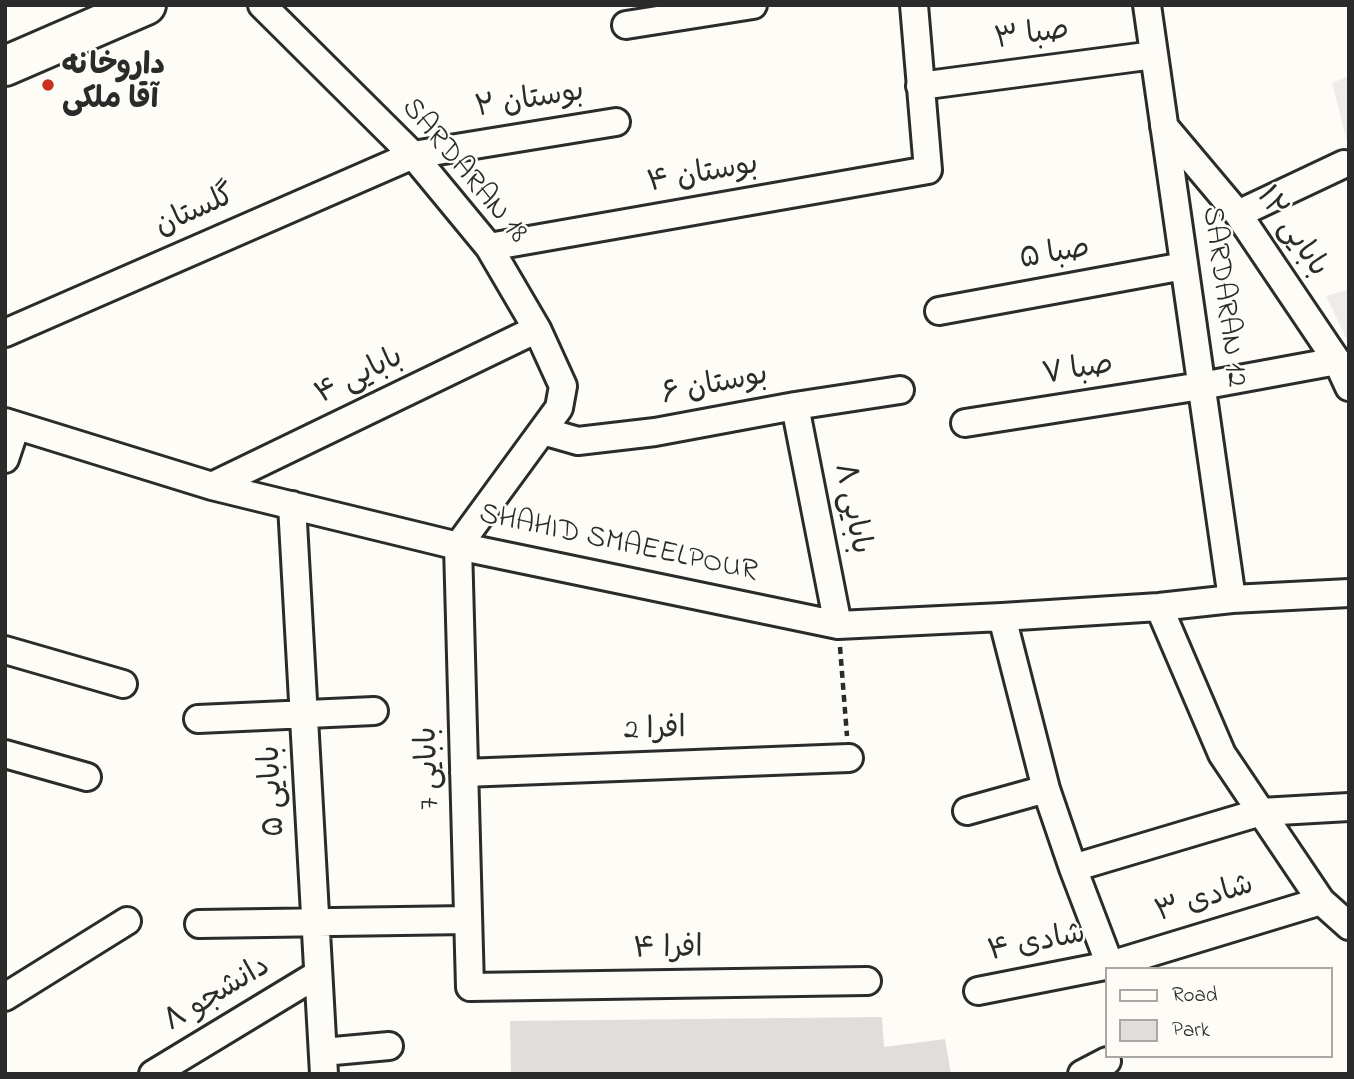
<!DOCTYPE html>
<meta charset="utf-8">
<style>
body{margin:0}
#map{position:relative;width:1354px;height:1079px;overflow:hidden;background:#fdfcf7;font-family:"Indie Flower",sans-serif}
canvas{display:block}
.frame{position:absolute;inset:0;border:7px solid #2b2b2b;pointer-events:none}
.legend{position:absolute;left:1105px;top:967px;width:228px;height:91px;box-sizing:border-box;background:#fdfcf7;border:2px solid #a9a8a5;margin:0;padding:9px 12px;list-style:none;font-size:21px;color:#2b2b2b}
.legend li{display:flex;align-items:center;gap:14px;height:35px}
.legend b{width:35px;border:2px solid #a9a8a5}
</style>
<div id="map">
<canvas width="1354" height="1079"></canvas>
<div class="frame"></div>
<ul class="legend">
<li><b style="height:9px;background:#fdfcf7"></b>Road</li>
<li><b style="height:19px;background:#dfdeda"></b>Park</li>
</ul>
</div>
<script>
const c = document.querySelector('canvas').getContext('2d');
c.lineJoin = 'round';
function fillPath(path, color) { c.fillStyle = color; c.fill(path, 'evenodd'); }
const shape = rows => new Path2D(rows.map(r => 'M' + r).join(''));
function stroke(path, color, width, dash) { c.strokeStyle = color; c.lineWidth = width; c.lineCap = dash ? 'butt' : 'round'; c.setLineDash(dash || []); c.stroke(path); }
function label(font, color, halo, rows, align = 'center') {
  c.font = font + ' "Indie Flower","Playpen Sans Arabic",sans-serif'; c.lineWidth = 5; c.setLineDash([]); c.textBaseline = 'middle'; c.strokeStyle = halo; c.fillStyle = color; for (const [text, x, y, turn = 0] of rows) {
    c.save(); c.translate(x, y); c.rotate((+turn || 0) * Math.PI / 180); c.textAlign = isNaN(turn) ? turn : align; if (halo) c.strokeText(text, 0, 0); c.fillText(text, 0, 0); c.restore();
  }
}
fillPath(shape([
 [1349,76,1349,149,1332,83],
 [1349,289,1349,344,1326,296]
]), '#edece8');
fillPath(shape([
 [882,1017,884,1047,945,1039,951,1074,511,1074,510,1021]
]), '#dfdeda');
const minor = shape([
 [262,5,413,155,489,247,537,329,563,386,559,408,458,546,470,987,867,981],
 [1147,5,1232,599],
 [626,25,753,5],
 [920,86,1154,55],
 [1164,126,1238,214,1337,361,1349,387],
 [1238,214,1344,164],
 [489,247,928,170,914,5],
 [939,311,1184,266],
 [5,333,413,155,616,122],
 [795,406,838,625],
 [5,422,212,486,458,546,838,625,1002,617,1159,607,1232,599,1349,593],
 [965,423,1201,386,1337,361],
 [543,431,578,441,655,432,795,406,900,390],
 [5,459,16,426],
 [212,486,537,329],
 [292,505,324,1074],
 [1159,607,1222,754,1321,901,1349,926],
 [1002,617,1046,789,1073,868,1110,965],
 [5,650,123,684],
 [198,719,374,711],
 [5,754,87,777],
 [464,773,849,758],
 [967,811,1046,789],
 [1073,868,1261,812,1349,807],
 [199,924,468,920],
 [978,991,1110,965,1321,901],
 [5,997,127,921],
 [323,1052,389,1046],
 [153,1074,318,974],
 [1082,1074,1107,1061]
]);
const highway = shape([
 [5,66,146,5]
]);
stroke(minor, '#2b2b2b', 32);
stroke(highway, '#2b2b2b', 44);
stroke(shape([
 [840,647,847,736]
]), '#2b2b2b', 4.5, [7, 5]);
stroke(minor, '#fdfcf7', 26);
stroke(highway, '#fdfcf7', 38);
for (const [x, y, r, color] of [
 [48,85,7,"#c8321e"]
]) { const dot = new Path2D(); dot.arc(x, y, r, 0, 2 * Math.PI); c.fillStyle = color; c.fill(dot); stroke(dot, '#fdfcf7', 2.5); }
label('30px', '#2b2b2b', '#fdfcf7', [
 ["صبا ۳",1032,37,-8],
 ["بوستان ۲",530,102,-9],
 ["SARDARAN 18",463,172,50],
 ["بوستان ۴",703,176,-10],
 ["گلستان",196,213,-24],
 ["بابایی ۱۲",1290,233,55],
 ["صبا ۵",1055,256,-10],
 ["SARDARAN 12",1222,297,82],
 ["صبا ۷",1078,372,-9],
 ["بابایی ۴",360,378,-26],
 ["بوستان ۶",715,387,-11],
 ["بابایی ۸",850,509,79],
 ["SHAHID SMAEELPOUR",618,545,12],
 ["افرا 2",655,732,-2],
 ["بابایی 7",431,768,-92],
 ["بابایی ۵",275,791,-93],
 ["شادی ۳",1205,901,-17],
 ["شادی ۴",1037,945,-11],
 ["افرا ۴",668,951,-1],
 ["دانشجو ۸",218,996,-31]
]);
label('bold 30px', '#2b2b2b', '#fdfcf7', [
 ["داروخانه",62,68],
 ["آقا ملکی",62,102]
], 'left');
</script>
